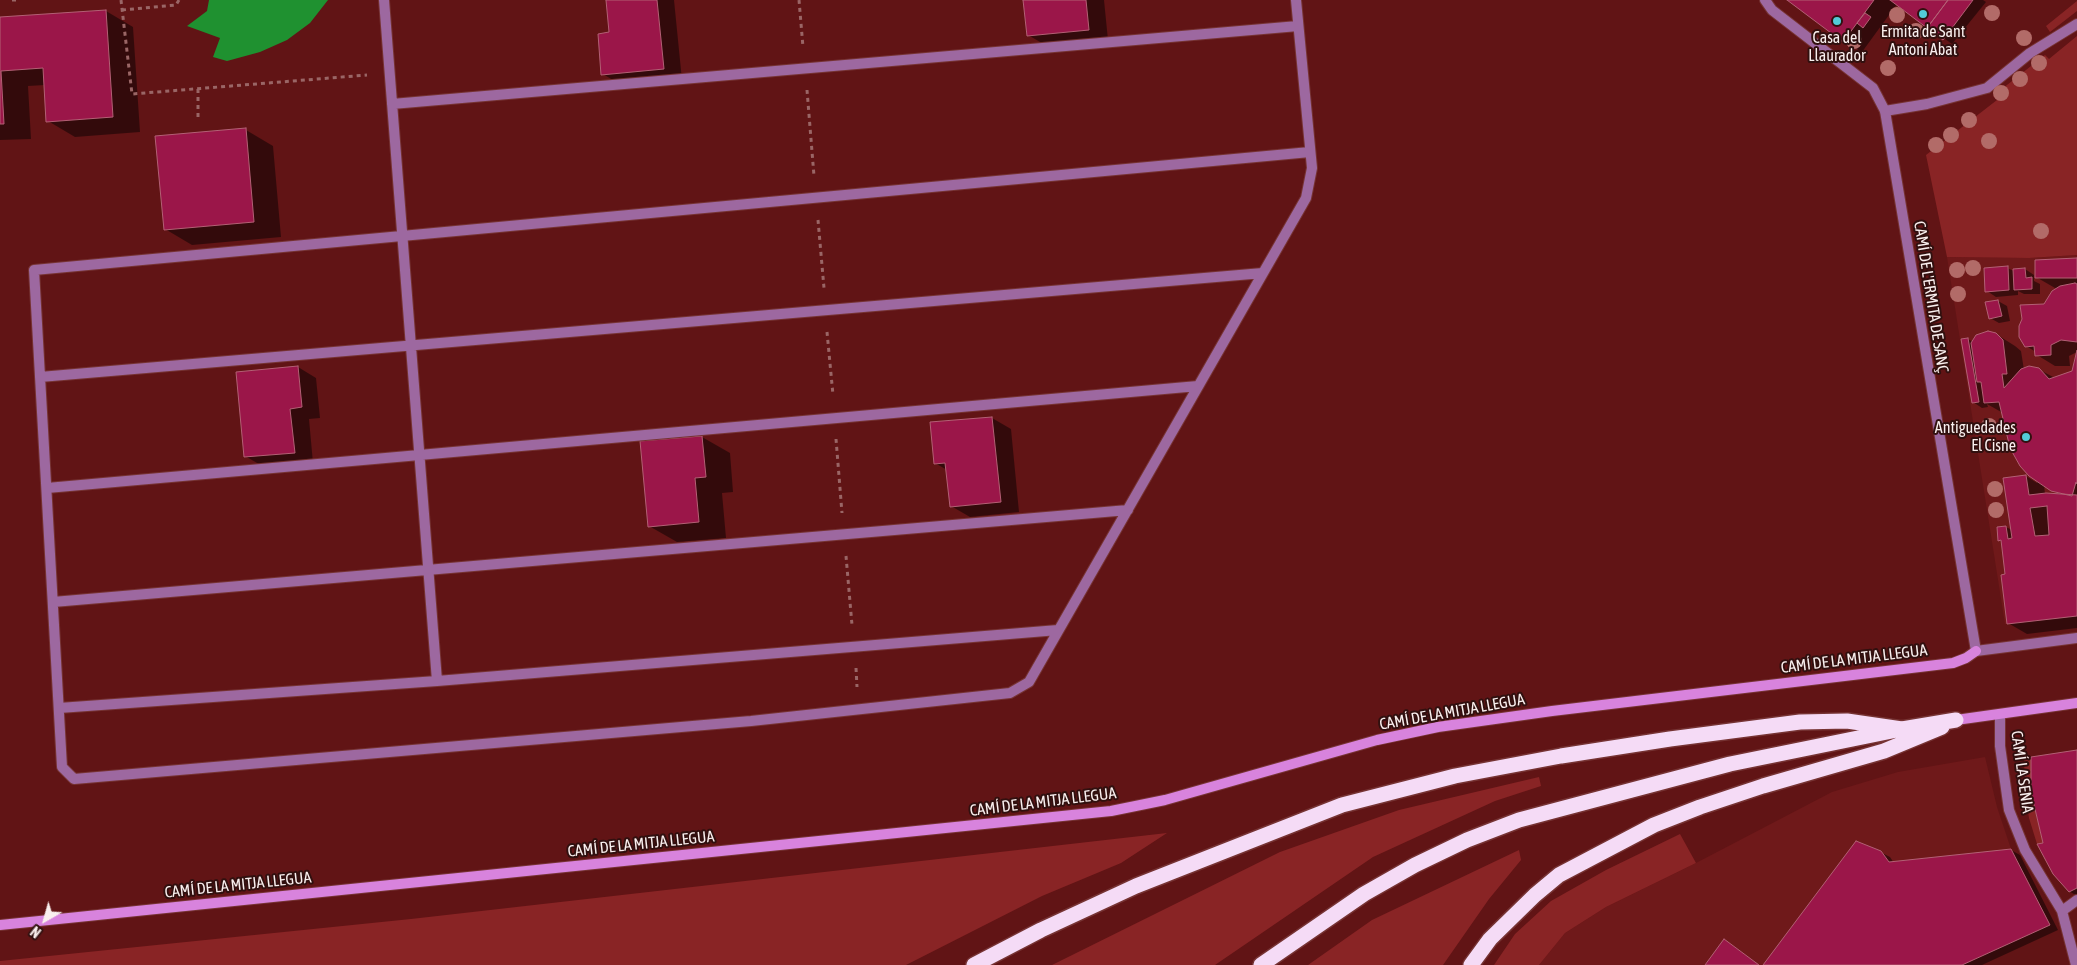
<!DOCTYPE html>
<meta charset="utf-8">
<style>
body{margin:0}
#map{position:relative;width:2077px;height:965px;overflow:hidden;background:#611415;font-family:"Asap Condensed",sans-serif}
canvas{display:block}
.north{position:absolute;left:20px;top:895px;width:50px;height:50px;-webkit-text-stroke:4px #31100f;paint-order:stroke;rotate:218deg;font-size:14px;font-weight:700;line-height:20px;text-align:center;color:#f9efee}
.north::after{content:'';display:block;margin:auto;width:18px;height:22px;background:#f9efee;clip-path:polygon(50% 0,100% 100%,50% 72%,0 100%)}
</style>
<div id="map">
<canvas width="2077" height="965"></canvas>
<div class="north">N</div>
</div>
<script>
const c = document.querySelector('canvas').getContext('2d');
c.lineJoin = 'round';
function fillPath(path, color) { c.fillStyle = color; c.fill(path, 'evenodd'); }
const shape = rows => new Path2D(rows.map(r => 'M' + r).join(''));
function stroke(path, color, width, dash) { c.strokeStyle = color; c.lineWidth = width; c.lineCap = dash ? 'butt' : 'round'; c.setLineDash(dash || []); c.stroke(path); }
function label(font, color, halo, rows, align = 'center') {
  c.font = font + ' "Asap Condensed",sans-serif'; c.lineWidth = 4; c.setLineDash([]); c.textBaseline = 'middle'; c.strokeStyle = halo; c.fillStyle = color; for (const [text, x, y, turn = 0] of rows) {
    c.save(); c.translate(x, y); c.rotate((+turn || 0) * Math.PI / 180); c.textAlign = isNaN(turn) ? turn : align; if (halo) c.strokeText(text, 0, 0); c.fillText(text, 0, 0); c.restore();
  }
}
fillPath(shape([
 [2077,255,2077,616,2005,624,1947,257,2029,258],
 [1985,757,1997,807,2011,849,2050,925,1962,965,1539,965,1565,933,1606,907,1696,863,1832,792,1898,772]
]), '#6f191a');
fillPath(shape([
 [2077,1,2077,11,2050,32,2046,26],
 [2077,36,2077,255,2029,258,1947,257,1926,155,1997,100,1993,96,2045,55,2049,59],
 [2024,757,2031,757,2031,792,2043,843,2037,844,2029,818,2025,792],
 [1539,777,1541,786,1495,801,1373,857,1215,965,1052,965,1280,852,1399,810],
 [1167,833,1121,863,1042,896,906,965,0,965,0,961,411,919],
 [1680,834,1696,863,1606,907,1565,933,1539,965,1494,965,1515,934,1551,901,1606,870],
 [1519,850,1521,860,1489,899,1443,965,1308,965,1372,920]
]), '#892425');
fillPath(shape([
 [209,0,328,0,310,23,287,40,260,52,227,61,213,57,220,38,187,26,207,11]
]), '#1f9130');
fillPath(shape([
 [607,0,674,0,682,80,621,85,603,74,610,33],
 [1025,0,1104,0,1108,40,1047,46,1028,35],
 [1789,0,1983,0,1986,2,1952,44,1897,4,1862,52,1843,41],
 [106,11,133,27,140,132,75,137,48,121,45,85,28,86,31,139,0,140,0,18],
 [246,130,273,146,281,237,192,245,165,229],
 [2077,259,2077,352,2069,356,2070,366,2055,366,2037,355,2036,352,2026,346,2045,305,2061,288,2055,288,2036,277],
 [2007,268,2014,271,2025,269,2034,275,2034,281,2040,284,2040,294,2024,294,2018,291,2018,295,1996,297,1987,291],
 [1998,301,2007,306,2010,321,1999,323,1990,318],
 [1996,334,2015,346,2021,351,2024,370,2038,369,2055,378,2073,372,2077,355,2077,628,2027,634,2008,623,2006,576,2002,541,1999,540,2006,527,2012,530,2026,476,2037,483,2038,481,2015,457,2008,440,2003,413,1987,404,1988,407,1982,408,1973,402,1968,339,1973,342],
 [2044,485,2061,495,2045,494],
 [298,367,316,378,320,418,309,419,313,463,264,467,245,456],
 [992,418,1011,429,1019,512,970,517,951,506,947,470,935,463],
 [702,437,730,453,733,492,722,493,726,538,677,542,649,526,641,442],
 [2077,751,2077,896,2069,891,2044,844],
 [2011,850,2020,855,2058,930,1982,965,1764,965,1880,852,1890,857,1894,863]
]), '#0007');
const building = shape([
 [606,0,657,0,664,69,601,75,598,34,609,32,606,0],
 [1023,0,1086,0,1089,30,1027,36,1023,0],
 [1787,0,1874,0,1843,42,1787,0],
 [1890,0,1948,0,1927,28,1890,0],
 [1948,0,1973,0,1943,40,1927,28,1948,0],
 [106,10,113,117,46,122,43,68,1,71,4,124,0,124,0,17,106,10],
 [1865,13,1871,17,1863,28,1857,23,1865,13],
 [246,128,254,222,164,230,155,136,246,128],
 [2077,258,2077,278,2035,278,2035,260,2077,258],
 [2008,266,2009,290,1985,292,1984,268,2008,266],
 [2025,268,2026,278,2032,277,2032,289,2014,290,2013,269,2025,268],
 [2075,283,2077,284,2077,342,2061,340,2051,345,2051,355,2035,356,2034,346,2025,347,2019,337,2019,326,2022,319,2020,305,2044,304,2052,291,2060,286,2075,283],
 [1998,300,2002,316,1989,319,1985,302,1998,300],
 [1988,331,1996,333,2003,340,2007,374,2002,374,2004,388,2021,369,2029,366,2039,368,2049,379,2072,371,2077,350,2077,484,2076,482,2072,496,2051,491,2029,476,2020,466,2010,448,1999,402,1984,403,1981,382,1977,382,1971,343,1976,335,1988,331],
 [1968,338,1979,402,1972,403,1961,339,1968,338],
 [298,366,302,407,290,409,295,453,244,457,236,372,298,366],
 [992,417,1001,502,950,507,945,463,934,464,930,422,992,417],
 [702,436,706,477,695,478,699,522,648,527,640,441,702,436],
 [2026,475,2029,495,2046,493,2077,495,2077,616,2007,624,2001,575,2005,574,2001,540,1998,541,1997,527,2006,526,2008,539,2012,538,2003,478,2026,475],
 [2047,506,2049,535,2035,536,2030,508,2047,506],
 [2077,750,2077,888,2069,892,2053,874,2037,844,2043,843,2031,792,2031,757,2077,750],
 [1856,841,1881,851,1889,862,2011,849,2050,925,1962,965,1763,965,1856,841],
 [1724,939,1759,965,1705,965,1724,939]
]);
fillPath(building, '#9b1649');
stroke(building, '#b36075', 1);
const lane = shape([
 [384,0,437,681],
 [1296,0,1312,168,1306,198,1029,682,1010,693,751,721,74,779,62,767,34,270,1310,152],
 [392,104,1298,26],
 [1885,111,1927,104,1987,88,2030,53,2077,24],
 [40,377,1263,273],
 [47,488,1198,386],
 [53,602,1128,510],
 [59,708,437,681,1058,630]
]);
const street = shape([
 [1765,0,1772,10,1873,88,1885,111,1976,651,2077,638],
 [2000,714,2000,746,2009,810,2025,850,2062,911,2076,965],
 [2062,911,2077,900]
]);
const secondary = shape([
 [1956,720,2077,703],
 [0,925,1111,811,1165,800,1377,740,1438,727,1552,711,1953,663,1966,658,1976,651]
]);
const highway = shape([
 [974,965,1041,930,1136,886,1342,805,1455,776,1561,756,1670,739,1800,722,1847,721,1902,729],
 [1261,965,1364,894,1415,865,1467,840,1519,820,1730,764,1902,729,1956,720],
 [1471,965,1490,939,1535,895,1559,875,1654,825,1700,807,1763,786,1884,751,1942,727]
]);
stroke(lane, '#763333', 12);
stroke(street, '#763333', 12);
stroke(secondary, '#763333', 12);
stroke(highway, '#763333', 18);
stroke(shape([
 [12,0,19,0],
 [121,0,132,94,367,75],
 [799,0,803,47],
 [122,10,176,5,179,0],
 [198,89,198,119],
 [807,90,814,176],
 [818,220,824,288],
 [827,332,833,395],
 [836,439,842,513],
 [846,556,852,625],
 [856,668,857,687]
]), '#9a6666', 3, [4, 4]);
stroke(lane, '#9d68a0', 10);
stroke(street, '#9d68a0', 10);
stroke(secondary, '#d883dd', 10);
stroke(highway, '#f5dbf6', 15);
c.fillStyle = '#b26b68';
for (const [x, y] of [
 [1992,13],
 [1897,15],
 [1916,31],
 [2024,38],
 [1854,41],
 [2039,63],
 [1888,68],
 [2020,79],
 [2001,93],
 [1969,120],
 [1951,135],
 [1989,141],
 [1936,145],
 [2041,231],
 [1973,268],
 [1957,270],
 [1958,294],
 [1989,426],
 [1995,489],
 [1996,510]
]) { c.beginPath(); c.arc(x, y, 8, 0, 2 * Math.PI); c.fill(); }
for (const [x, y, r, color] of [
 [1923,14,5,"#52cbd8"],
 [1837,21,5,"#52cbd8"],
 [2026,437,5,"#52cbd8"]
]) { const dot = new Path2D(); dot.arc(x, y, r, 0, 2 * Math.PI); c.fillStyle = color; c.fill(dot); stroke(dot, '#31100f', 2); }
label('16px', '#f9efee', '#31100f', [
 ["Ermita de Sant",1923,32],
 ["Antoni Abat",1923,50],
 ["Casa del",1837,38],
 ["Llaurador",1837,56],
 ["Antiguedades",2016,428,"right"],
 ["El Cisne",2016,446,"right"]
]);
label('16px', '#f9efee', '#31100f', [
 ["CAMÍ DE L'ERMITA DE SANÇ",1931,297,81],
 ["CAMÍ DE LA MITJA LLEGUA",1854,659,-7],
 ["CAMÍ DE LA MITJA LLEGUA",1452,712,-10],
 ["CAMÍ LA SENIA",2022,772,82],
 ["CAMÍ DE LA MITJA LLEGUA",1043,802,-7],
 ["CAMÍ DE LA MITJA LLEGUA",641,844,-6],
 ["CAMÍ DE LA MITJA LLEGUA",238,885,-6]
]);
</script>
